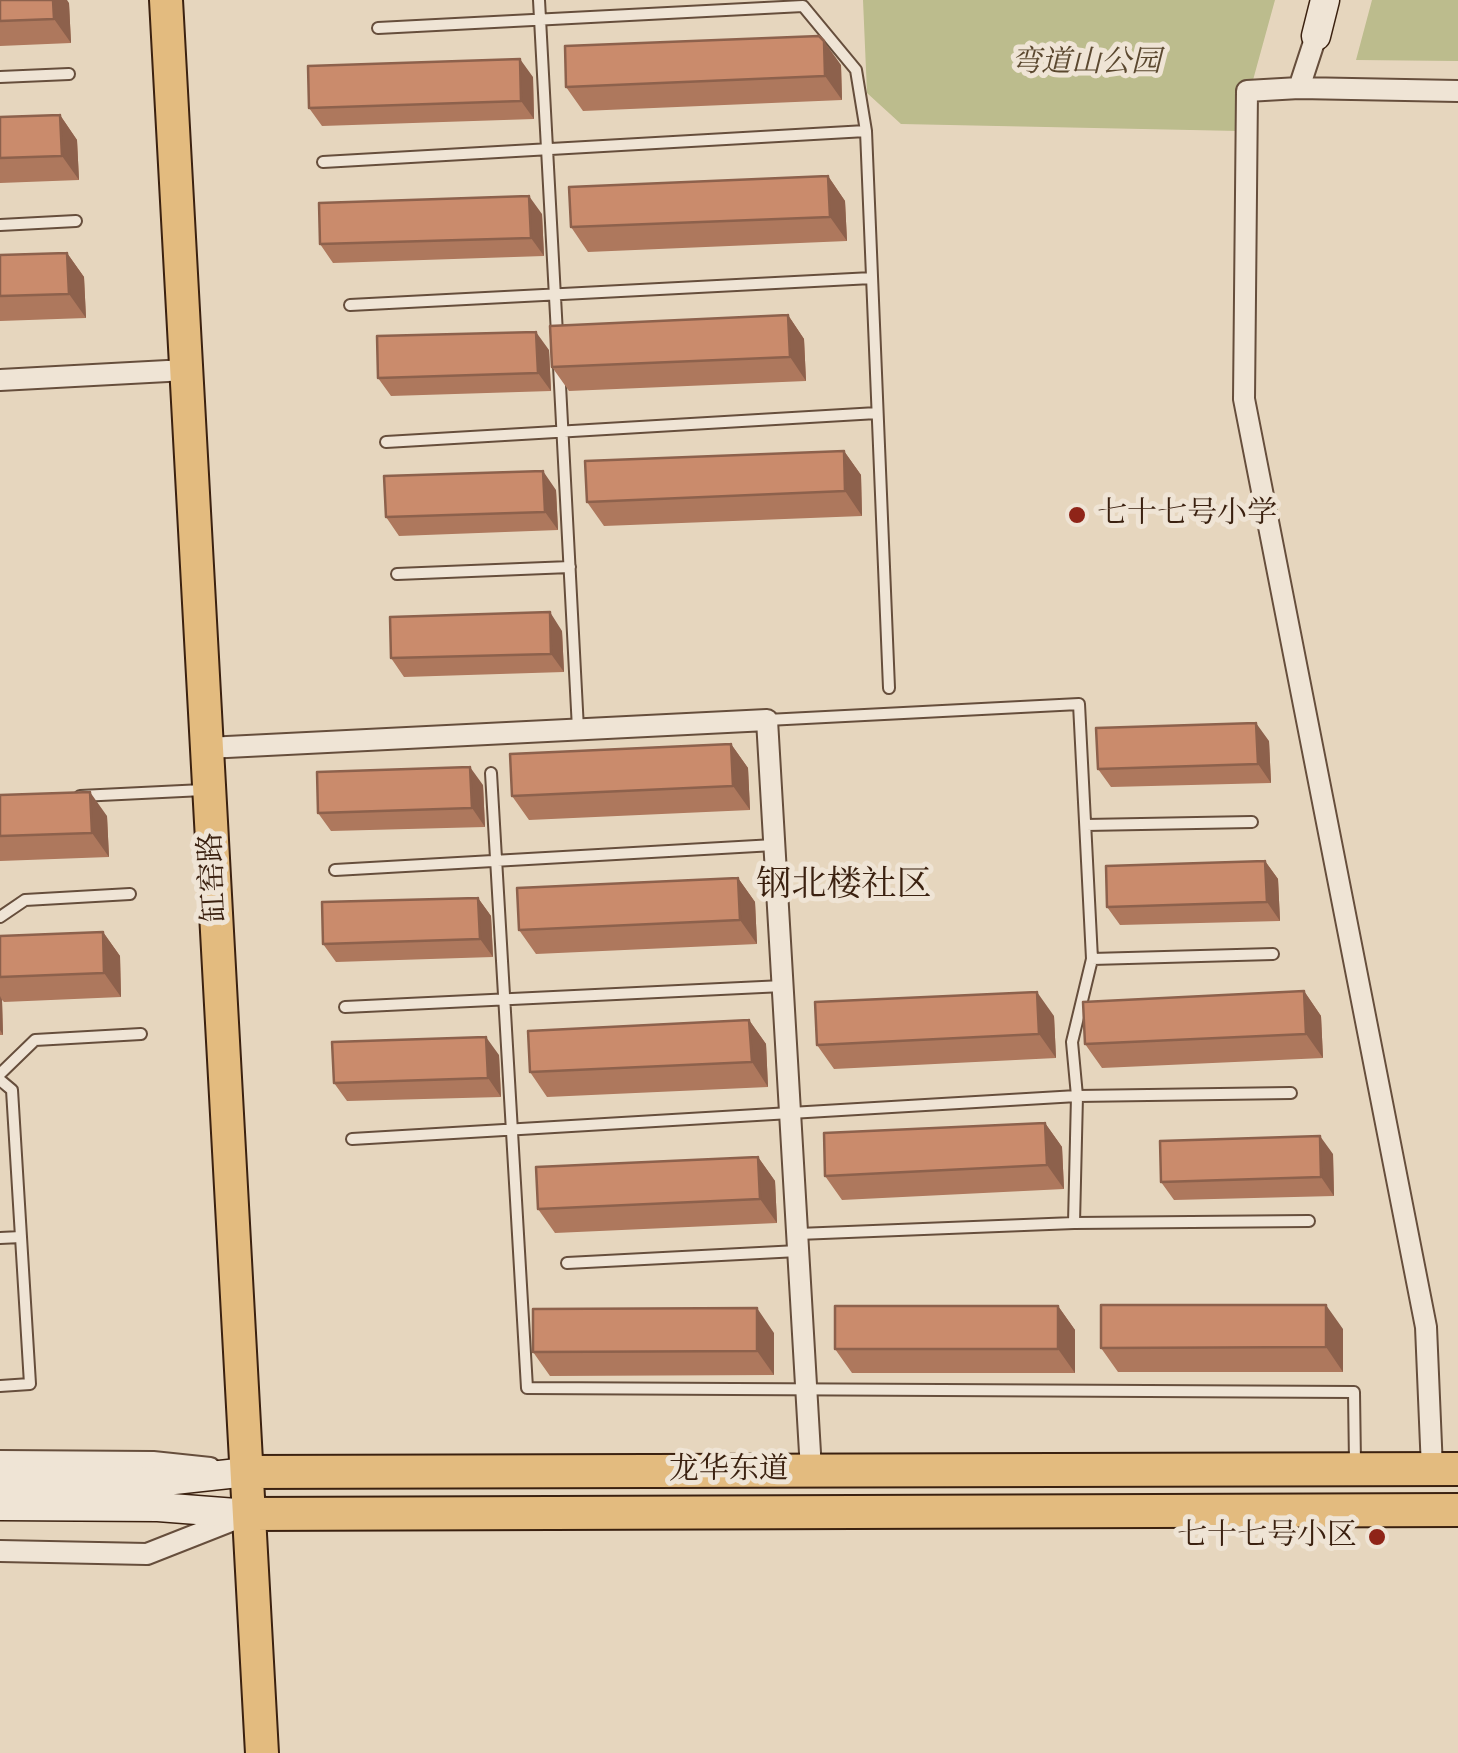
<!DOCTYPE html>
<meta charset="utf-8">
<style>
body{margin:0}
canvas{display:block;background:#e6d6be}
</style>
<canvas width="1458" height="1753"></canvas>
<script>
const c = document.querySelector('canvas').getContext('2d');
c.lineJoin = 'round';
function fillPath(path, color) { c.fillStyle = color; c.fill(path, 'evenodd'); }
const shape = rows => new Path2D(rows.map(r => 'M' + r).join(''));
function stroke(path, color, width, dash) { c.strokeStyle = color; c.lineWidth = width; c.lineCap = dash ? 'butt' : 'round'; c.setLineDash(dash || []); c.stroke(path); }
function label(font, color, halo, rows, align = 'center') {
  c.font = font + ' "IM FELL French Canon","Noto Serif SC",serif'; c.lineWidth = 10; c.setLineDash([]); c.textBaseline = 'middle'; c.strokeStyle = halo; c.fillStyle = color; for (const [text, x, y, turn = 0] of rows) {
    c.save(); c.translate(x, y); c.rotate((+turn || 0) * Math.PI / 180); c.textAlign = isNaN(turn) ? turn : align; if (halo) c.strokeText(text, 0, 0); c.fillText(text, 0, 0); c.restore();
  }
}
fillPath(shape([
 [863,0,1275,0,1239,131,901,124,867,93],
 [1372,0,1458,0,1458,61,1356,60]
]), '#bcbc8d');
const lane = shape([
 [539,0,557,334],
 [378,28,803,6,856,70,866,131,889,688],
 [0,77,69,74],
 [323,162,866,131],
 [0,225,76,221],
 [350,305,872,278],
 [559,366,578,729],
 [386,442,877,413],
 [397,574,570,567],
 [767,720,1079,704,1092,959,1072,1042,1077,1096,1074,1223,798,1234],
 [491,773,527,1388,1354,1392,1355,1463],
 [80,796,203,790],
 [1086,825,1252,822],
 [335,870,774,845],
 [0,917,25,900,130,894],
 [1092,959,1273,954],
 [345,1007,783,986],
 [0,1074,35,1040,141,1034],
 [0,1080,12,1090,30,1384,0,1386],
 [352,1139,1077,1096,1291,1093],
 [1074,1223,1309,1221],
 [0,1238,21,1237],
 [567,1263,798,1251]
]);
const street = shape([
 [1316,36,1299,88,1458,91],
 [1299,88,1247,91,1244,399,1426,1327,1432,1469],
 [0,380,186,370],
 [207,748,767,720,811,1470],
 [0,1461,153,1462,210,1468],
 [0,1551,147,1554,241,1517]
]);
const secondary = shape([
 [1316,36,1325,0],
 [0,1480,156,1482,247,1472],
 [0,1506,158,1507,249,1514]
]);
const primary = shape([
 [166,0,262,1753],
 [247,1472,1458,1469],
 [249,1514,1458,1510]
]);
stroke(lane, '#664e3c', 14);
stroke(street, '#664e3c', 24);
stroke(secondary, '#3b2110', 31);
stroke(primary, '#3b2110', 36);
stroke(lane, '#efe4d5', 10);
stroke(street, '#efe4d5', 20);
stroke(secondary, '#efe4d5', 28);
stroke(primary, '#e3bb7f', 32);
fillPath(shape([
 [0,0,69,3,71,43,0,46],
 [841,65,842,100,583,111,566,87],
 [533,77,534,119,322,126,309,108],
 [60,115,77,140,79,180,0,183,0,117],
 [828,176,845,201,847,241,588,252,571,227],
 [542,214,544,256,333,263,320,244],
 [67,253,84,277,86,318,0,321,0,255],
 [788,315,804,339,806,381,569,391,552,367],
 [549,350,551,391,391,396,378,378],
 [844,451,861,475,862,516,604,526,587,502],
 [556,490,558,530,399,536,386,517],
 [562,631,564,672,404,677,391,658],
 [1269,741,1271,783,1111,787,1098,769],
 [731,744,748,768,750,810,529,820,512,796],
 [483,785,485,827,331,831,318,813],
 [0,795,107,816,109,857,0,861],
 [1265,861,1278,879,1280,921,1120,925,1107,907],
 [738,878,755,902,757,944,536,954,519,930],
 [478,898,491,916,493,957,336,962,323,944],
 [103,932,120,956,121,997,4,1002,2,1000,3,1035,0,1035,0,936],
 [1304,991,1321,1016,1323,1058,1102,1068,1085,1044],
 [1054,1016,1056,1058,834,1069,817,1045],
 [749,1020,766,1044,768,1087,547,1097,530,1072],
 [499,1055,501,1097,347,1101,334,1083],
 [1045,1123,1062,1147,1064,1189,842,1200,825,1176],
 [1333,1154,1334,1196,1174,1200,1161,1182],
 [758,1157,775,1181,777,1223,555,1233,538,1209],
 [1058,1306,1075,1330,1075,1373,852,1373,835,1349],
 [1343,1329,1343,1372,1118,1372,1101,1348],
 [774,1333,774,1375,550,1376,533,1352]
]), '#ae785d');
fillPath(shape([
 [53,0,67,0,69,3,71,43,54,19],
 [824,41,841,65,842,100,825,76],
 [520,59,533,77,534,119,521,101],
 [60,115,77,140,79,180,62,156],
 [828,176,845,201,847,241,830,217],
 [529,196,542,214,544,256,531,238],
 [67,253,84,277,86,318,69,294],
 [788,315,804,339,806,381,790,357],
 [536,332,549,350,551,391,538,373],
 [844,451,861,475,862,516,845,491],
 [543,471,556,490,558,530,545,512],
 [550,612,562,631,564,672,551,654],
 [1256,723,1269,741,1271,783,1258,764],
 [731,744,748,768,750,810,733,786],
 [470,767,483,785,485,827,472,808],
 [90,792,107,816,109,857,92,833],
 [1265,861,1278,879,1280,921,1267,902],
 [738,878,755,902,757,944,740,920],
 [478,898,491,916,493,957,480,939],
 [103,932,120,956,121,997,104,973],
 [1304,991,1321,1016,1323,1058,1306,1034],
 [1037,992,1054,1016,1056,1058,1039,1034],
 [0,996,2,1000,3,1035,0,1030],
 [749,1020,766,1044,768,1087,752,1062],
 [486,1037,499,1055,501,1097,488,1078],
 [1045,1123,1062,1147,1064,1189,1047,1165],
 [1320,1136,1333,1154,1334,1196,1321,1177],
 [758,1157,775,1181,777,1223,760,1199],
 [1326,1305,1343,1329,1343,1372,1326,1347],
 [1058,1306,1075,1330,1075,1373,1058,1349],
 [757,1308,774,1333,774,1375,757,1351]
]), '#8d614c');
const building = shape([
 [0,0,53,0,54,19,0,21,0,0],
 [819,36,824,41,825,76,566,87,565,46,819,36],
 [520,59,521,101,309,108,308,66,520,59],
 [60,115,62,156,0,158,0,117,60,115],
 [828,176,830,217,571,227,569,187,828,176],
 [529,196,531,238,320,244,319,203,529,196],
 [67,253,69,294,0,296,0,255,67,253],
 [788,315,790,357,552,367,550,326,788,315],
 [536,332,538,373,378,378,377,336,536,332],
 [844,451,845,491,587,502,585,461,844,451],
 [543,471,545,512,386,517,384,476,543,471],
 [550,612,551,654,391,658,390,617,550,612],
 [1256,723,1258,764,1098,769,1096,728,1256,723],
 [731,744,733,786,512,796,510,754,731,744],
 [470,767,472,808,318,813,317,772,470,767],
 [90,792,92,833,0,836,0,795,90,792],
 [1265,861,1267,902,1107,907,1106,866,1265,861],
 [738,878,740,920,519,930,517,888,738,878],
 [478,898,480,939,323,944,322,902,478,898],
 [103,932,104,973,0,977,0,936,103,932],
 [1304,991,1306,1034,1085,1044,1083,1002,1304,991],
 [1037,992,1039,1034,817,1045,815,1002,1037,992],
 [749,1020,752,1062,530,1072,528,1031,749,1020],
 [486,1037,488,1078,334,1083,332,1042,486,1037],
 [1045,1123,1047,1165,825,1176,824,1133,1045,1123],
 [1320,1136,1321,1177,1161,1182,1160,1141,1320,1136],
 [758,1157,760,1199,538,1209,536,1167,758,1157],
 [1101,1305,1326,1305,1326,1347,1101,1348,1101,1305],
 [835,1306,1058,1306,1058,1349,835,1349,835,1306],
 [757,1308,757,1351,533,1352,533,1309,757,1308]
]);
fillPath(building, '#ca8b6c');
stroke(building, '#8d614c', 2.5);
for (const [x, y, r, color] of [
 [1077,515,10,"#8f2418"],
 [1377,1537,10,"#8f2418"]
]) { const dot = new Path2D(); dot.arc(x, y, r, 0, 2 * Math.PI); c.fillStyle = color; c.fill(dot); stroke(dot, '#efe4d5', 4); }
label('italic 30px', '#5b482f', '#efe4d5', [
 ["弯道山公园",1086,64]
]);
label('30px', '#3b2110', '#efe4d5', [
 ["七十七号小学",1097,515],
 ["七十七号小区",1357,1537,"right"]
], 'left');
label('30px', '#3b2110', '#efe4d5', [
 ["缸窑路",214,877,-93],
 ["龙华东道",729,1471]
]);
label('35px', '#3b2110', '#efe4d5', [
 ["钢北楼社区",844,886]
]);
</script>
